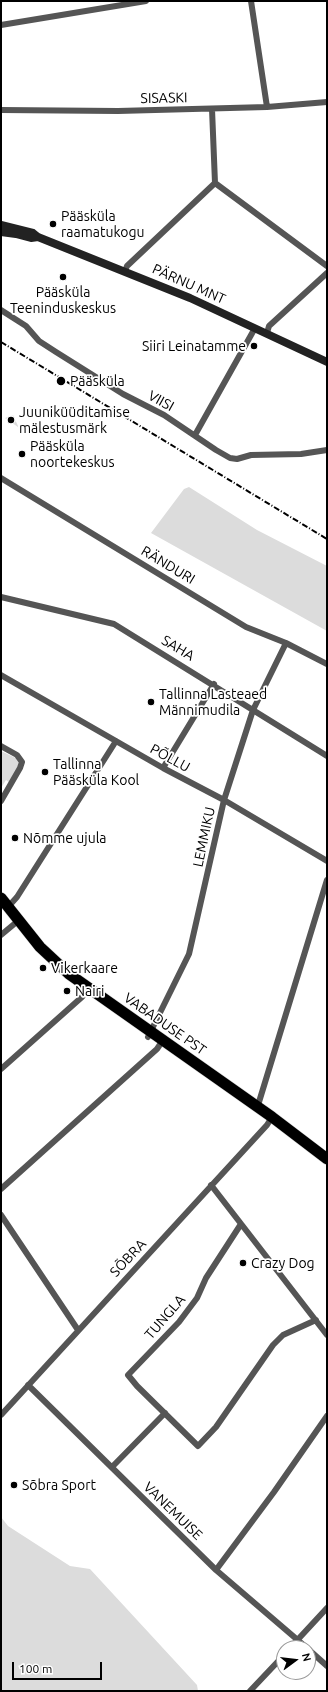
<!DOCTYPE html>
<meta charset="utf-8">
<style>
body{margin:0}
#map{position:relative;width:328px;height:1692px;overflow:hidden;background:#fff;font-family:Ubuntu,sans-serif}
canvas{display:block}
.frame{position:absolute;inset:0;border:2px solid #000;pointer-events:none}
.north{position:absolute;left:276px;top:1640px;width:40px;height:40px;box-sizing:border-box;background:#fff;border:1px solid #999;border-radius:50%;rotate:75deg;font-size:11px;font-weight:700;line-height:16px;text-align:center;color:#000}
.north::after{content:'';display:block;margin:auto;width:14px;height:18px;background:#000;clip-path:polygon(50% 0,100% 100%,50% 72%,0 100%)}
.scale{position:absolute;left:12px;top:1662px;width:90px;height:18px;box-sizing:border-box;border:2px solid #000;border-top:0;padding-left:5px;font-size:12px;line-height:14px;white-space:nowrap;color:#000;-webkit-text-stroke:3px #fff;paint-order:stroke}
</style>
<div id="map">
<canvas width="328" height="1692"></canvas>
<div class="frame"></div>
<div class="north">N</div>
<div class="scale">100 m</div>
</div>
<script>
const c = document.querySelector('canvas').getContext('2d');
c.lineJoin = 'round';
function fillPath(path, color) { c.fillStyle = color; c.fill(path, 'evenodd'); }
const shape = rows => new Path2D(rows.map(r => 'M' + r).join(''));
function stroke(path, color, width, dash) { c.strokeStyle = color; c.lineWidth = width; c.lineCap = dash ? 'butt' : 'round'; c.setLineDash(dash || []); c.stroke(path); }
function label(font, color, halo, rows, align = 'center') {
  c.font = font + ' Ubuntu,sans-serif'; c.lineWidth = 3.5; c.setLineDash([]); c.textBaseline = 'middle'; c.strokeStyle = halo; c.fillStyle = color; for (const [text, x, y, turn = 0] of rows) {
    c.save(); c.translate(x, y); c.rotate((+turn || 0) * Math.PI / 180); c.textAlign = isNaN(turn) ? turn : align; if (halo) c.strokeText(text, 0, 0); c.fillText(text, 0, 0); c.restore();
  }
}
fillPath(shape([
 [13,415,18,426,18,427,5,418],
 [189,487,257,530,327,566,327,631,151,533,184,489],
 [1,751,18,759,19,765,10,783,6,780,1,788],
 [1,1517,8,1526,70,1566,90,1569,197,1685,198,1691,1,1691]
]), '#dcdcdc');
const highway = shape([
 [1,898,40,947,69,974,272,1117,327,1159]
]);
stroke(highway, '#dbdbdb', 12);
stroke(shape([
 [251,1,267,107],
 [1,25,146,1],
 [1,110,118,111,267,107,327,102],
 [215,183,327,266],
 [125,271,127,266,215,183,212,109],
 [1,310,26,326,39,341,56,352,123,394,164,415,216,450,230,458,237,459,251,455,301,454,327,450],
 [267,333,269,326,327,273],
 [195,435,255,328],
 [1,478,246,627,286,643,327,664],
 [1,597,114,624,327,756],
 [1,675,163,768,224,800,327,861],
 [1,746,17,755,22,762,20,768,1,801],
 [163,768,214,684],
 [8,907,17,897,116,741],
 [1,935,19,920],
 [148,1037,189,954,224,800,253,710,286,643],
 [1,1069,82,997,88,988],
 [256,1108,259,1102,327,880],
 [211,1185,327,1335],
 [1,1189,157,1049,163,1040],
 [1,1215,78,1330],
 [241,1224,206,1278,197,1298,179,1322,128,1375,137,1386,198,1446,216,1427,273,1345,283,1335,316,1320],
 [28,1385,216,1570,307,1648],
 [1,1415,267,1125,272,1117],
 [112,1467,165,1413],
 [216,1570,274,1492,327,1416],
 [290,1648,327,1608],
 [308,1649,327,1666],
 [250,1691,284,1655]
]), '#555', 6);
stroke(shape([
 [1,225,33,233,38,237,190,298,327,362],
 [1,232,16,234,31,238,38,237]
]), '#222', 8);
stroke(highway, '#000', 11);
stroke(shape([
 [1,342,327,539]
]), '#000', 2, [6, 2, 1, 2]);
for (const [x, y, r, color] of [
 [53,224,4,"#000"],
 [63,277,4,"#000"],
 [254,346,4,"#000"],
 [61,381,5,"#000"],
 [11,420,4,"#000"],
 [22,454,4,"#000"],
 [151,702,4,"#000"],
 [45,772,4,"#000"],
 [15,838,4,"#000"],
 [43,968,4,"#000"],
 [67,991,4,"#000"],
 [243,1263,4,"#000"],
 [14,1485,4,"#000"]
]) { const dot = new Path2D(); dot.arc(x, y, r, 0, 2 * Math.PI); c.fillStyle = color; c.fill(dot); stroke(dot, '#fff', 1.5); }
label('14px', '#000', '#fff', [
 ["SISASKI",164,98,-1],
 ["PÄRNU MNT",189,284,24],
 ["VIISI",161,401,29],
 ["RÄNDURI",168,565,31],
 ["SAHA",178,648,31],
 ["PÕLLU",170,758,29],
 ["LEMMIKU",204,837,-78],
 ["VABADUSE PST",165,1024,35],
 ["SÕBRA",128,1258,-47],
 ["TUNGLA",165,1317,-49],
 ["VANEMUISE",173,1511,44]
]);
label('14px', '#000', '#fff', [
 ["Pääsküla",61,216],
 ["raamatukogu",61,232],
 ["Pääsküla",63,292,"center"],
 ["Teeninduskeskus",63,308,"center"],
 ["Siiri Leinatamme",246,346,"right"],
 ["Pääsküla",70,381],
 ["Juuniküüditamise",19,412],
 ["mälestusmärk",19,428],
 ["Pääsküla",30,446],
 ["noortekeskus",30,462],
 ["Tallinna Lasteaed",159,694],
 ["Männimudila",159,710],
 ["Tallinna",53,764],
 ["Pääsküla Kool",53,780],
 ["Nõmme ujula",23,838],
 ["Vikerkaare",51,968],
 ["Nairi",75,991],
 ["Crazy Dog",251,1263],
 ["Sõbra Sport",22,1485]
], 'left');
</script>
